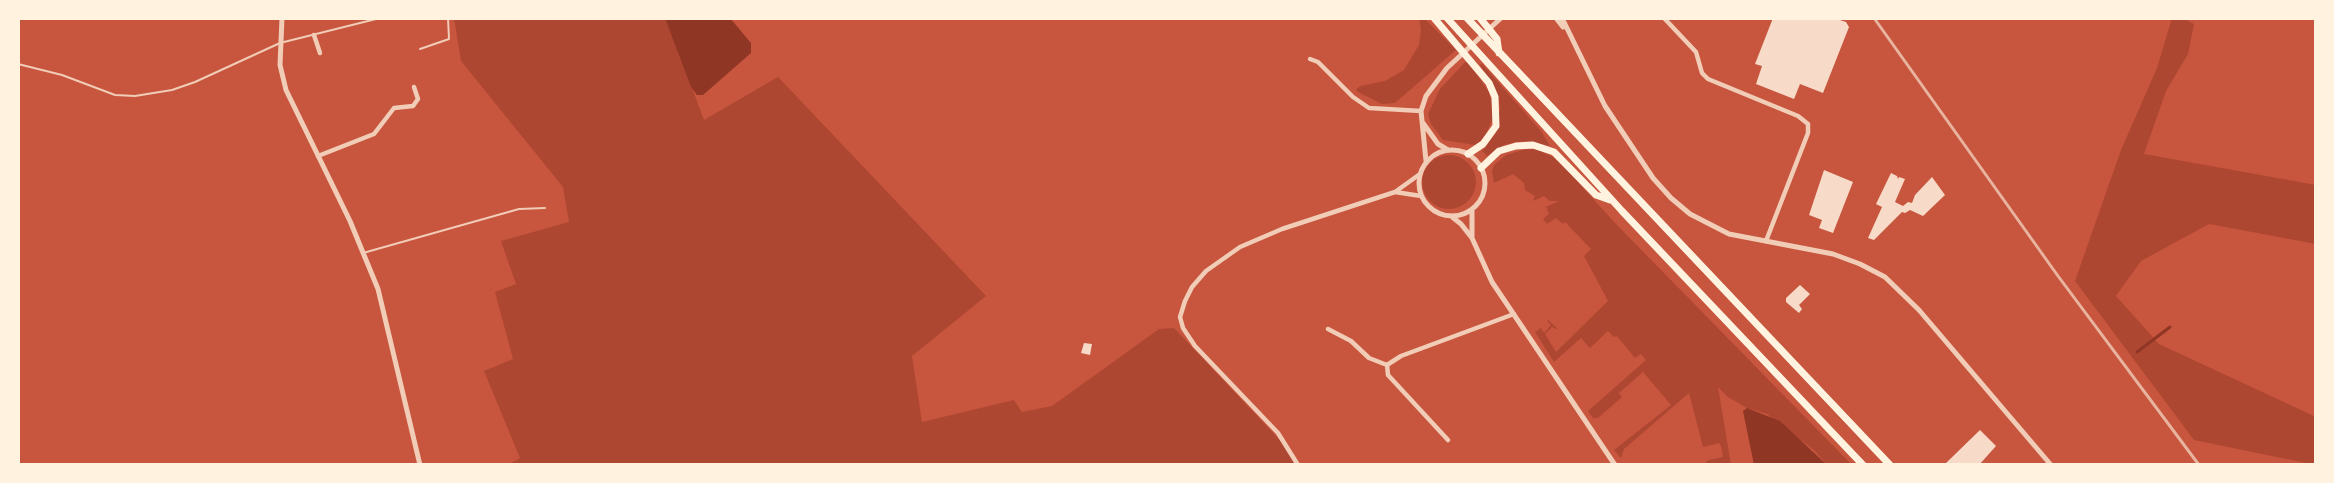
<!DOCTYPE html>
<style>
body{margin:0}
#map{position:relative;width:2334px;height:483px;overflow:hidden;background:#c8553d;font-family:"Golos Text",sans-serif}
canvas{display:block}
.frame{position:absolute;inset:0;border:20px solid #fff3e0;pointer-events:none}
</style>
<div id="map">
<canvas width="2334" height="483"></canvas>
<div class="frame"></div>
</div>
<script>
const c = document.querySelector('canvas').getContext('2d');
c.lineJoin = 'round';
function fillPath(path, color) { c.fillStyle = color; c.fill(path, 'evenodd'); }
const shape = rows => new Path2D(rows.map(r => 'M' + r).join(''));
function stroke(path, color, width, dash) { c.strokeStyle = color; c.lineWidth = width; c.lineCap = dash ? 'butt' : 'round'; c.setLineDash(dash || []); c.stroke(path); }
fillPath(shape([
 [454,18,666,18,704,120,778,77,986,296,912,356,922,422,1014,400,1022,412,1052,406,1159,329,1174,328,1292,453,1294,465,507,465,520,458,484,371,513,359,495,292,516,284,501,241,569,222,563,187,461,61],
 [1419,18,1424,18,1456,50,1395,103,1382,104,1358,92,1356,90,1360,86,1385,81,1404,70,1419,45,1421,30],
 [2172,18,2183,18,2194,24,2188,54,2166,91,2144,154,2316,185,2316,244,2209,224,2141,261,2116,296,2159,344,2316,417,2316,465,2194,440,2075,281,2121,150,2157,68],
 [1467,60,1489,92,1494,115,1484,139,1475,145,1443,140,1431,124,1428,114,1440,89],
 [1482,64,1541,131,1550,146,1529,141,1516,142,1504,145,1487,156,1482,151,1496,133,1500,108,1498,95,1480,65],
 [1536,149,1553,157,1565,168,1614,222,1852,465,1827,465,1814,450,1767,414,1747,408,1728,397,1718,387,1731,465,1707,465,1706,462,1709,460,1723,457,1721,446,1719,443,1703,447,1689,393,1624,449,1621,458,1614,450,1671,405,1643,372,1619,393,1622,397,1598,418,1593,418,1588,411,1646,360,1641,354,1635,358,1617,336,1614,337,1608,331,1590,348,1581,338,1554,362,1535,332,1541,328,1544,333,1551,325,1547,321,1548,320,1559,330,1552,327,1545,334,1556,352,1608,301,1584,256,1591,249,1565,222,1563,224,1556,218,1547,224,1543,219,1549,214,1546,207,1559,201,1550,201,1544,196,1533,201,1535,196,1525,190,1524,183,1513,174,1494,183,1492,171,1495,164,1506,155,1522,150],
 '1422 182a27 27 0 1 1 54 0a27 27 0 1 1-54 0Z'
]), '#ae4732');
fillPath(shape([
 [665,18,730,18,751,43,751,53,703,95,697,95,691,87],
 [1747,408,1780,421,1827,465,1754,465,1743,411]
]), '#8f3625');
stroke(shape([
 [2137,352,2170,327]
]), '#8f3625', 3);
fillPath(shape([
 [1773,18,1834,18,1846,22,1849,27,1823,93,1800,84,1794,99,1756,84,1762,66,1755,64],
 [1824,170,1853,182,1833,233,1819,228,1822,220,1809,215],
 [1891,173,1897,176,1898,179,1899,177,1905,179,1895,202,1903,206,1908,202,1912,203,1915,195,1932,177,1945,195,1923,216,1910,210,1905,213,1902,212,1874,240,1868,238,1882,207,1876,204],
 [1800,285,1810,294,1799,305,1802,309,1799,313,1786,302,1786,298],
 [1084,343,1092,344,1090,355,1081,353],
 [1980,430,1996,446,1979,465,1944,465]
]), '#f7dbc8');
stroke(shape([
 [420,49,449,39,448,18],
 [18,64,62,75,115,95,135,96,172,90,195,82,280,43,380,18],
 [363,253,519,209,545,208]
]), '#f1ccb7', 2);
stroke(shape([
 [1664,18,1696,52,1702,73,1708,79,1798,116,1808,124,1808,133,1766,241],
 [314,35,320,53],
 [1310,59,1318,62,1353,97,1369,108,1421,111],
 [318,156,374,134,394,108,413,106,418,99,414,87],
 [1395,192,1421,196],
 [1328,329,1351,341,1369,358,1387,365],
 [1387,365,1401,356,1514,314],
 [1387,365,1388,375,1448,440],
 [1298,465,1278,433,1195,346,1183,328,1180,317,1185,301,1192,287,1206,271,1240,247,1282,229,1395,192,1420,174]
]), '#f1ccb7', 4.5);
stroke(shape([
 [282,18,280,65,286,90,350,221,378,289,420,465],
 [1556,18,1563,27],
 [1562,18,1605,106,1653,178,1671,198,1690,214,1729,234,1833,254,1860,264,1885,277,1919,310,2051,465],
 [1423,123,1438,144,1448,150],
 '1419 183a33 33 0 1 1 66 0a33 33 0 1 1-66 0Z',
 [1426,161,1421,111,1426,96,1447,68,1501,18],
 [1472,209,1472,237],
 [1451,216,1461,224,1472,238,1492,282,1615,465]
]), '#f1ccb7', 5);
stroke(shape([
 [1434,18,1489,83,1495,97,1496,126,1483,144,1468,154],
 [1447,18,1622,211,1863,465],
 [1467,18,1890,465],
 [1480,18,1497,39,1499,53],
 [1481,168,1499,151,1516,146,1533,145,1554,152,1596,195,1610,200]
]), '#fff3e0', 7);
stroke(shape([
 [1874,18,2058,276,2199,465]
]), '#e9b49f', 3);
</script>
